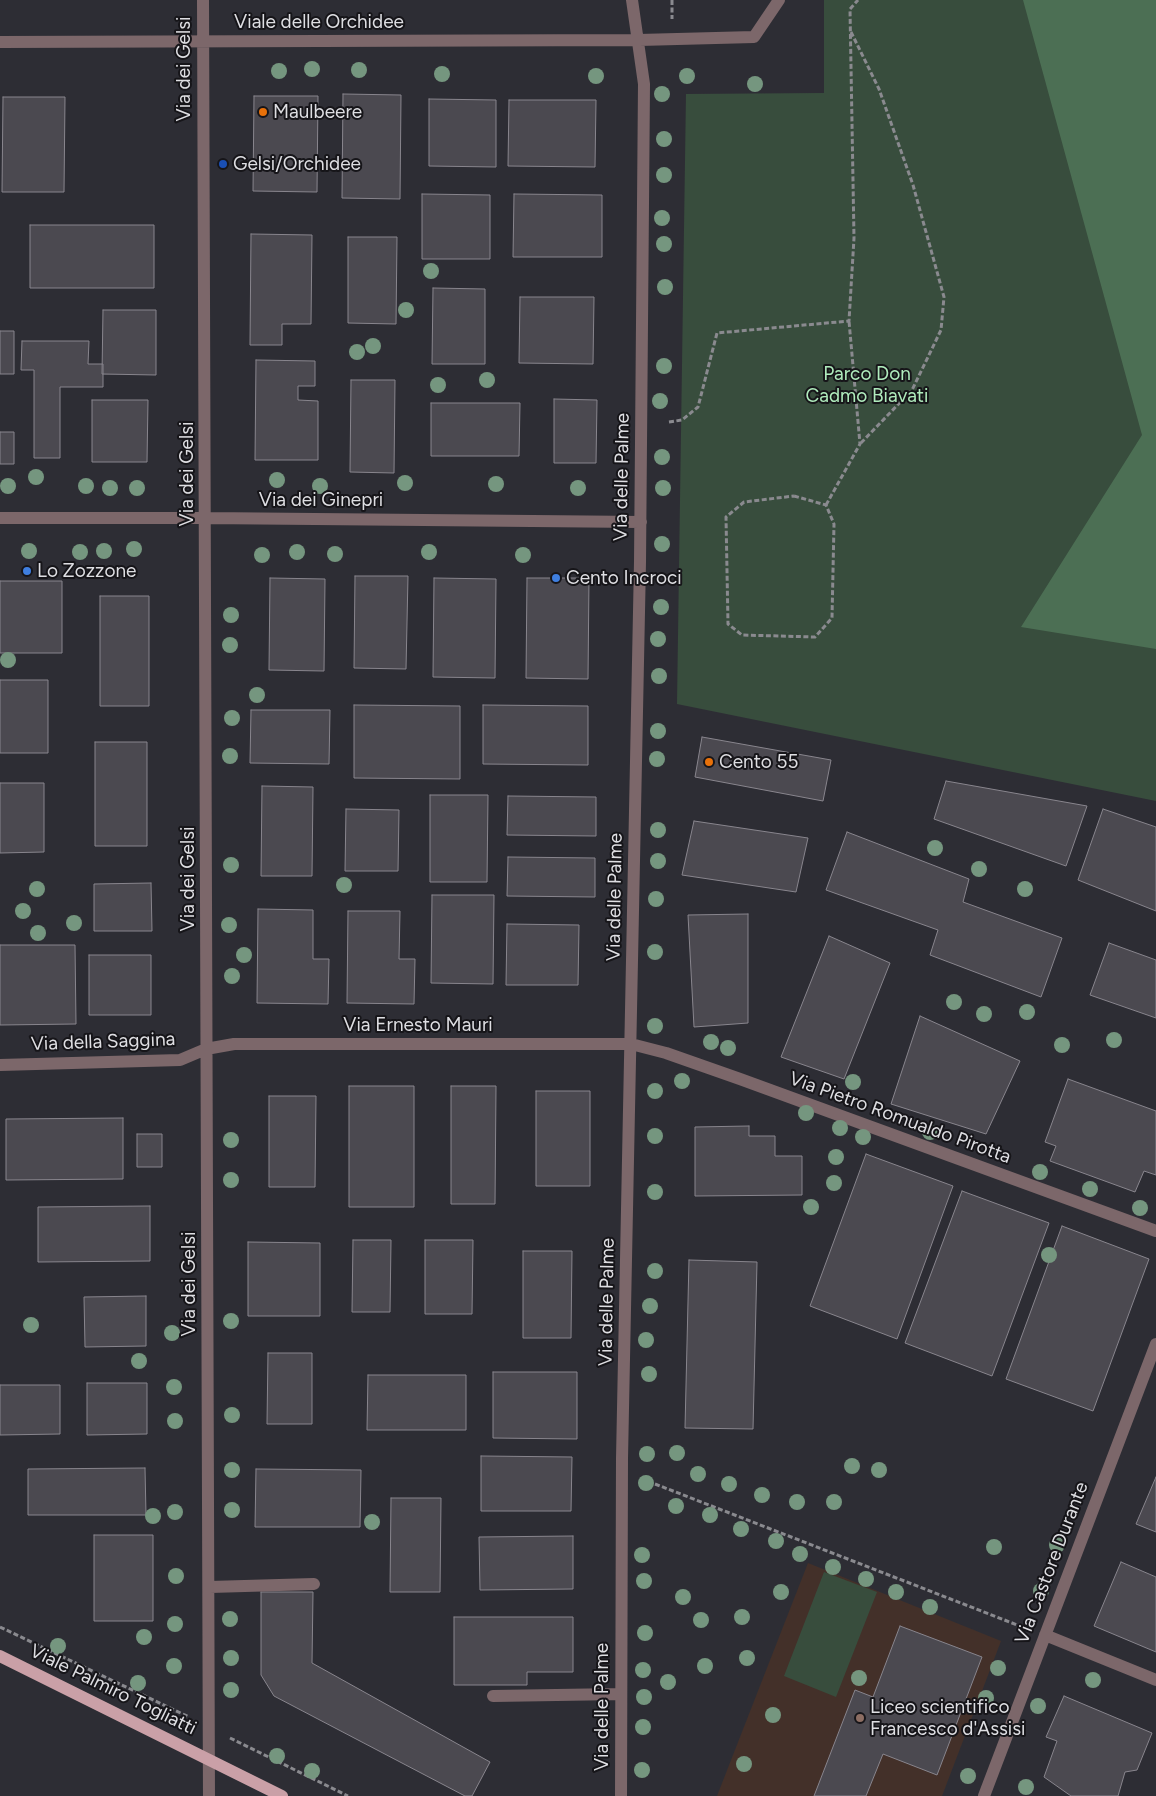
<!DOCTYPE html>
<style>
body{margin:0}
canvas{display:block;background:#2d2d34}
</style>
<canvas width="1156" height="1796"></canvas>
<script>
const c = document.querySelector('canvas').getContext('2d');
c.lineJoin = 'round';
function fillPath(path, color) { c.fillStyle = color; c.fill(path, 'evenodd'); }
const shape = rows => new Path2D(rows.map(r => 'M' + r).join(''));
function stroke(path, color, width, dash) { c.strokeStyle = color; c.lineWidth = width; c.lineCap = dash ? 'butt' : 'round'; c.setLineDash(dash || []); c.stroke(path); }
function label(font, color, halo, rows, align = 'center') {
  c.font = font + ' Figtree,sans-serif'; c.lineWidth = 4; c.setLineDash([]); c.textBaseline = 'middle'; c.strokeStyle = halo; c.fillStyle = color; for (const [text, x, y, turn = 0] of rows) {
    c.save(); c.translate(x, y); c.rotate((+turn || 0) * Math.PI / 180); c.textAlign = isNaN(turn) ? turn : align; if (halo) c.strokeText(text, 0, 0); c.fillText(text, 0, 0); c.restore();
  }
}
fillPath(shape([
 [808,1563,1001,1641,942,1796,717,1796]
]), '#433029');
fillPath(shape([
 [824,0,1156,0,1156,801,677,704,686,94,824,93],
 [824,1572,877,1592,836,1697,784,1676]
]), '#384d3d');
fillPath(shape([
 [1023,0,1156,0,1156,649,1021,627,1142,435]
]), '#4c6f54');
const building = shape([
 [343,94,401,95,400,199,342,198,343,94],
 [254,96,318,96,317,192,253,191,254,96],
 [3,97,65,97,64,192,2,192,3,97],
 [429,99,496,100,496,167,429,166,429,99],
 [509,100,596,100,595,167,508,166,509,100],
 [422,194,490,195,490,259,422,259,422,194],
 [514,194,602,195,602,257,513,257,514,194],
 [30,225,154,225,154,288,30,288,30,225],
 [251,234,312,235,311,324,282,324,282,345,250,345,251,234],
 [348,237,397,237,396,324,348,323,348,237],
 [433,288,485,289,485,364,432,364,433,288],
 [520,297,594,297,593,364,519,363,520,297],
 [103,310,156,310,156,375,102,374,103,310],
 [0,331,14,331,14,374,0,374,0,331],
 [22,341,89,341,88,364,103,364,103,387,60,387,60,458,34,458,34,370,21,370,22,341],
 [256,360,315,361,315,386,298,386,298,400,318,401,318,460,255,460,256,360],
 [351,380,395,380,394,473,350,472,351,380],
 [554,399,597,400,596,463,554,463,554,399],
 [92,400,148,400,147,462,92,462,92,400],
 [431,403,520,403,519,456,431,456,431,403],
 [0,432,14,432,14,464,0,464,0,432],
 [355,576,408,576,406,669,354,668,355,576],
 [270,578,325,579,324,671,269,670,270,578],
 [434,578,496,579,495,678,433,677,434,578],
 [527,578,589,578,588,679,526,678,527,578],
 [0,581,62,581,62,653,0,653,0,581],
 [100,596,149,596,149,706,100,706,100,596],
 [0,680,48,680,48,753,0,753,0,680],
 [354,705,460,706,460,779,354,778,354,705],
 [483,705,588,706,588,765,483,764,483,705],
 [251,710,330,710,329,764,250,763,251,710],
 [702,737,831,760,823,801,695,777,702,737],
 [95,742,147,742,147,846,95,846,95,742],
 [946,781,1087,806,1066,866,934,819,946,781],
 [0,783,44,783,44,852,0,853,0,783],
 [262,786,313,787,312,876,261,876,262,786],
 [430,795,488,795,487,882,430,882,430,795],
 [508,796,596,797,596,836,507,835,508,796],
 [346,809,399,810,398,871,345,871,346,809],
 [1103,809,1156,827,1156,911,1078,880,1103,809],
 [694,821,808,838,796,892,682,875,694,821],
 [847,832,969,879,963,902,1062,938,1041,997,930,955,938,930,826,890,847,832],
 [508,857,595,858,595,897,507,896,508,857],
 [151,883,152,931,94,931,94,884,151,883],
 [432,895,494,895,493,984,431,983,432,895],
 [258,909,313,910,313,959,329,959,328,1004,257,1003,258,909],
 [348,911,400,911,399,959,415,959,414,1004,347,1003,348,911],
 [748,914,748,1023,694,1027,688,915,748,914],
 [507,924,579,925,578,985,506,985,507,924],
 [829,936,890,963,844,1079,781,1057,829,936],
 [1109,943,1156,960,1156,1018,1090,995,1109,943],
 [0,945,75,945,76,1024,0,1025,0,945],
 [89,955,151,955,151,1015,89,1015,89,955],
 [920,1016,1020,1061,986,1134,891,1104,920,1016],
 [1068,1079,1156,1111,1156,1175,1144,1171,1135,1192,1050,1161,1056,1146,1045,1142,1068,1079],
 [349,1086,414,1086,414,1207,349,1207,349,1086],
 [451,1086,496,1086,495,1204,451,1204,451,1086],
 [536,1091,590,1091,590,1186,536,1186,536,1091],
 [269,1096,316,1096,315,1187,269,1187,269,1096],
 [123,1118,123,1179,6,1180,6,1119,123,1118],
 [749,1126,749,1136,775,1136,775,1156,802,1156,802,1195,695,1196,695,1127,749,1126],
 [137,1134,162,1134,162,1167,137,1167,137,1134],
 [866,1154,953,1186,897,1339,810,1306,866,1154],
 [962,1191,1049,1223,992,1376,905,1343,962,1191],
 [150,1206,150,1261,38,1262,38,1207,150,1206],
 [1062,1226,1149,1259,1093,1411,1006,1379,1062,1226],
 [353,1240,391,1240,390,1312,352,1312,353,1240],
 [425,1240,473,1240,472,1314,425,1314,425,1240],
 [248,1242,320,1243,320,1316,248,1316,248,1242],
 [523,1251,572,1251,571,1338,523,1338,523,1251],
 [689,1260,757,1262,753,1429,685,1428,689,1260],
 [146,1296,146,1346,85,1347,84,1297,146,1296],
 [268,1353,312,1353,312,1424,267,1424,268,1353],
 [493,1372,577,1372,577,1439,493,1438,493,1372],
 [368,1375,466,1375,466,1430,367,1430,368,1375],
 [87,1383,147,1383,147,1434,87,1435,87,1383],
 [0,1385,60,1385,60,1434,0,1435,0,1385],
 [481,1456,572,1457,571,1511,481,1511,481,1456],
 [145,1468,146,1515,28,1515,28,1469,145,1468],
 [256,1469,361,1470,360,1527,255,1527,256,1469],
 [1156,1477,1156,1532,1136,1524,1156,1477],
 [391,1498,441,1498,440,1592,390,1592,391,1498],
 [94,1535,153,1535,153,1621,94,1621,94,1535],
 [573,1536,573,1589,480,1590,479,1537,573,1536],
 [1121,1562,1156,1577,1156,1652,1094,1626,1121,1562],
 [261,1592,313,1592,312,1663,490,1762,472,1796,465,1796,274,1696,261,1675,261,1592],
 [454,1617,573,1617,573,1672,527,1672,527,1685,454,1685,454,1617],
 [900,1626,982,1657,937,1775,883,1754,866,1796,814,1796,855,1690,873,1697,900,1626],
 [1064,1696,1152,1733,1137,1770,1125,1772,1118,1796,1071,1796,1044,1777,1057,1741,1046,1737,1064,1696]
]);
fillPath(building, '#4b4950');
stroke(building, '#88858d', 1);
stroke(shape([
 [672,0,672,19],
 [851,32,879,89,913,185,944,297,941,330,912,390,860,444],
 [669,422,682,420,698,407,717,333,849,321,854,238,850,9,858,0],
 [794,496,826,505,834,524,832,618,815,637,742,635,728,624,726,517,744,502,794,496],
 [826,505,860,444,849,321],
 [655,1484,1025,1628],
 [0,1627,189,1717],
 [230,1738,348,1796]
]), '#8a8a8f', 3, [5, 2.5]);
stroke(shape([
 [203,0,209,1796],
 [0,42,639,40,754,37,779,0],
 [0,518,206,518,641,522],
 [0,1065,180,1060,206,1049,234,1044,631,1044,666,1053,740,1079,1156,1231],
 [210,1587,314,1584],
 [1045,1635,1156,1680],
 [493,1696,620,1694],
 [621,1796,622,1458,640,562,644,84,632,0],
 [984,1796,1156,1344]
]), '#7c676a', 12);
stroke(shape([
 [0,1656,282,1796]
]), '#caa0a7', 12);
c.fillStyle = '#75967f';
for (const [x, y] of [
 [312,69],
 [359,70],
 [279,71],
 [442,74],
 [596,76],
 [687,76],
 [755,84],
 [662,94],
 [664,139],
 [664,175],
 [662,218],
 [664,244],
 [431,271],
 [665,287],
 [406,310],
 [373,346],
 [357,352],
 [664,366],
 [487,380],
 [438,385],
 [660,401],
 [662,457],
 [36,477],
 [277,480],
 [405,483],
 [496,484],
 [8,486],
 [86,486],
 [320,486],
 [110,488],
 [137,488],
 [578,488],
 [663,488],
 [662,544],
 [134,549],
 [29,551],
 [104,551],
 [80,552],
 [297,552],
 [429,552],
 [335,554],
 [262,555],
 [523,555],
 [661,607],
 [231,615],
 [658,639],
 [230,645],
 [8,660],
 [659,676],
 [257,695],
 [232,718],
 [658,731],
 [230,756],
 [657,759],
 [658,830],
 [935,848],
 [658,861],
 [231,865],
 [979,869],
 [344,885],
 [37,889],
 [1025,889],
 [656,899],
 [23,911],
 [74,923],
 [229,925],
 [38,933],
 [655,952],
 [244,955],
 [232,976],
 [954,1002],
 [1027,1012],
 [984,1014],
 [655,1026],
 [1114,1040],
 [711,1042],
 [1062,1045],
 [728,1048],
 [682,1081],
 [853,1082],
 [655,1091],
 [806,1113],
 [840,1128],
 [930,1132],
 [655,1136],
 [863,1137],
 [231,1140],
 [836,1157],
 [1040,1172],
 [231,1180],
 [834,1183],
 [1090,1189],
 [655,1192],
 [811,1207],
 [1140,1208],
 [1049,1255],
 [655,1271],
 [650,1306],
 [231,1321],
 [31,1325],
 [172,1333],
 [646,1340],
 [139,1361],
 [649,1374],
 [174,1387],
 [232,1415],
 [175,1421],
 [677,1453],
 [647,1454],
 [852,1466],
 [232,1470],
 [879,1470],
 [698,1474],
 [646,1483],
 [729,1484],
 [762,1495],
 [797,1502],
 [834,1502],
 [676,1506],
 [232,1510],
 [175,1512],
 [710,1515],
 [153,1516],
 [372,1522],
 [741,1529],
 [776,1541],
 [1057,1545],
 [994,1547],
 [800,1554],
 [642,1555],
 [833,1567],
 [176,1576],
 [866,1579],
 [644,1581],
 [1041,1591],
 [781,1592],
 [896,1592],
 [683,1597],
 [930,1607],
 [742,1617],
 [230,1619],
 [701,1620],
 [175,1624],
 [645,1633],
 [144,1637],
 [58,1646],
 [231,1658],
 [747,1658],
 [174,1666],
 [705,1666],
 [998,1668],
 [643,1670],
 [859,1678],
 [1093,1680],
 [668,1682],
 [138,1683],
 [231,1690],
 [644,1697],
 [986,1698],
 [1038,1706],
 [773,1715],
 [643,1727],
 [277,1756],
 [744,1764],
 [642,1770],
 [312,1771],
 [968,1776],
 [1026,1787]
]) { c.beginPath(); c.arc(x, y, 8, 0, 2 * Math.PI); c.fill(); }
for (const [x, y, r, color] of [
 [263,112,5,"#e8710a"],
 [223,164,5,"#1a4fb4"],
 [27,571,5,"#3f7fe0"],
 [556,578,5,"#3f7fe0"],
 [709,762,5,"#e8710a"],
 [860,1718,5,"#8d6e63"]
]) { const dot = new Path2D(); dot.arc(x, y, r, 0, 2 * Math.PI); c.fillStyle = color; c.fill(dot); stroke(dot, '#161519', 2); }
label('19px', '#dedee2', '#161519', [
 ["Viale delle Orchidee",319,22],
 ["Via dei Gelsi",184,69,-90],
 ["Via dei Gelsi",187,474,-90],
 ["Via delle Palme",622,477,-89],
 ["Via dei Ginepri",321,500],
 ["Via dei Gelsi",188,879,-90],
 ["Via delle Palme",615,897,-89],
 ["Via Ernesto Mauri",418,1025],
 ["Via della Saggina",103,1042,-2],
 ["Via Pietro Romualdo Pirotta",900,1118,20],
 ["Via dei Gelsi",189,1284,-90],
 ["Via delle Palme",607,1302,-89],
 ["Via Castore Durante",1052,1563,-69],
 ["Viale Palmiro Togliatti",113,1690,26],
 ["Via delle Palme",602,1707,-90]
]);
label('19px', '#dedee2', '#161519', [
 ["Maulbeere",273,112],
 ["Gelsi/Orchidee",233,164],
 ["Lo Zozzone",37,571],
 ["Cento Incroci",566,578],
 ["Cento 55",719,762],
 ["Liceo scientifico",870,1707],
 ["Francesco d'Assisi",870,1729]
], 'left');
label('19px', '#b0ecbd', '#161519', [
 ["Parco Don",867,374],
 ["Cadmo Biavati",867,396]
]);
</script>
